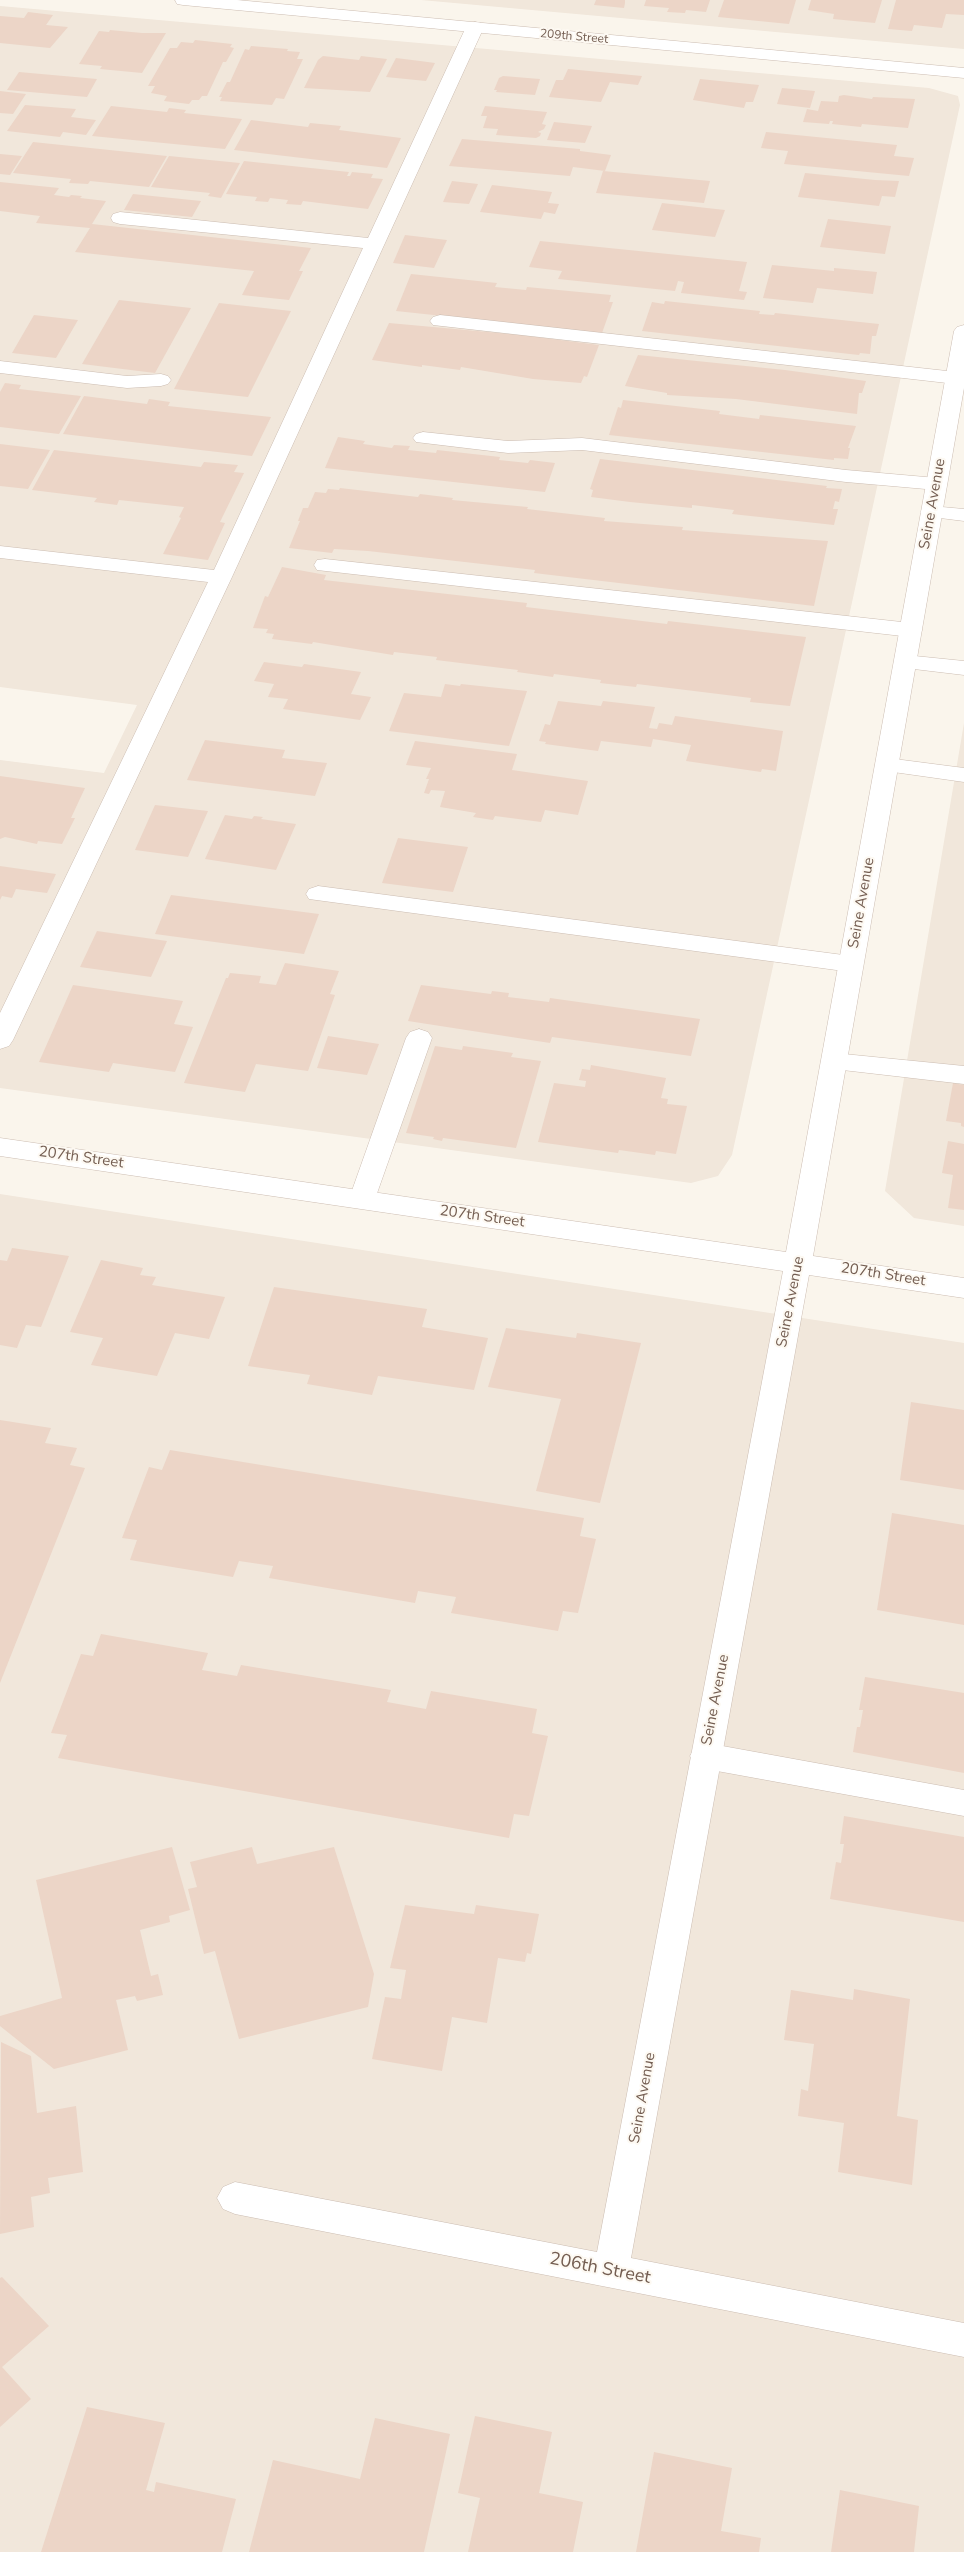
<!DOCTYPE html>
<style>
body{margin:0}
canvas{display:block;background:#faf5ec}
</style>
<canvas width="964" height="2552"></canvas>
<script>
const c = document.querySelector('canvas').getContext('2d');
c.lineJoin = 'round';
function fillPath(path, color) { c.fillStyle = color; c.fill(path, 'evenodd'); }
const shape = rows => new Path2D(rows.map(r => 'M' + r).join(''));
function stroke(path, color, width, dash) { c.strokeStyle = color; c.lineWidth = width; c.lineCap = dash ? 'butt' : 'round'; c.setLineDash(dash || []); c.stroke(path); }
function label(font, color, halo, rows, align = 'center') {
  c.font = font + ' "Nunito Sans",sans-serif'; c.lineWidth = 4; c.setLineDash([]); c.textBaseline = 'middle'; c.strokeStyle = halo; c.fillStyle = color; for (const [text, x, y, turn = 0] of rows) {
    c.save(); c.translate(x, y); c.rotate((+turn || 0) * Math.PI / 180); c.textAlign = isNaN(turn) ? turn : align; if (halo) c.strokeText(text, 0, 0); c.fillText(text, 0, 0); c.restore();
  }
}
fillPath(shape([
 [421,0,964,0,964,49],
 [0,6,929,88,958,96,960,105,732,1155,718,1176,691,1183,0,1088,0,760,104,773,137,705,0,687],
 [964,723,964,1226,914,1218,885,1191],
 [0,1194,964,1343,964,2552,0,2552]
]), '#f1e7db');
fillPath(shape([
 [596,0,625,0,625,3,624,8,594,5],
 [646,0,710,0,706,12,686,10,685,13,667,12,669,8,644,6],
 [724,0,796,0,789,24,718,17],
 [811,0,882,0,875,23,833,19,834,14,808,10],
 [896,0,964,0,964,15,946,14,942,28,914,25,912,31,888,29],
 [28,12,53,15,46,25,68,27,50,48,0,43,0,16,24,18],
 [110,30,142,33,166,33,142,73,100,69,102,66,79,64,99,31,109,32],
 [195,40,232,44,230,47,234,48,226,62,223,62,207,96,202,96,199,100,192,100,189,104,164,101,167,96,151,93,155,86,148,86,170,48,177,48,181,42,193,43],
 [251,46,288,49,287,51,300,52,297,59,303,59,284,99,276,98,272,105,220,101,222,97,219,97,227,82,230,82,245,49,249,50],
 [323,56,359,60,361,56,387,59,370,92,304,88,318,60],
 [396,58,420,61,435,63,426,81,386,77],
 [568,69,642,76,638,85,610,82,601,102,549,97,556,80,563,80],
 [19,72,97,79,87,97,7,90],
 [503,76,540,79,535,95,496,92,497,90,494,90,499,78],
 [700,79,759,85,753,102,746,102,744,108,693,100],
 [782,88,815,91,810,108,777,104],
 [0,91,26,94,13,114,0,113],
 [844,95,872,99,873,97,915,99,908,128,862,124,861,127,832,124,833,121,830,121,829,124,803,122,807,109,818,111,821,101,838,102,839,96],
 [25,105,76,109,71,117,96,120,86,135,63,132,60,137,7,131],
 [111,106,167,112,169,108,186,110,184,113,242,119,225,149,92,136],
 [485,106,547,112,542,124,546,125,544,129,538,132,541,133,540,136,536,138,496,135,498,129,483,128,487,116,481,116],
 [251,120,308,127,310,123,341,126,339,130,401,138,387,168,234,150],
 [554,122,592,126,585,143,547,140],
 [766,132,897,145,894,156,914,158,909,176,784,164,788,151,761,148],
 [462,139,580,149,580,151,611,155,605,171,573,167,570,176,449,166],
 [33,142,167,156,149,187,90,181,88,184,69,183,71,179,13,173],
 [0,154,22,156,10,175,0,174],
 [169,156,240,163,221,198,208,196,210,193,151,187],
 [244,161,349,172,347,176,350,176,352,172,373,174,371,178,383,179,368,209,303,201,301,205,286,204,288,200,270,198,268,202,255,201,257,197,226,194],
 [603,171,710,181,704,203,596,193],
 [805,173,875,180,899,181,895,197,882,196,879,206,798,197],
 [452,181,478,184,469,204,443,202],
 [0,182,59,188,54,195,69,197,71,195,82,196,80,198,106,201,92,224,311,248,299,271,303,271,289,300,242,295,254,271,75,252,90,228,36,223,40,216,0,211],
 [492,185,552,192,548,203,559,204,555,214,544,212,541,219,480,212],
 [133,194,201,201,192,217,124,210],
 [662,203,725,210,715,237,652,230],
 [828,219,891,226,885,254,820,247],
 [405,235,447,240,434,268,393,263],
 [540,241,747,262,739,291,747,292,744,300,681,293,684,282,678,281,675,291,558,279,562,271,529,267],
 [772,265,834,271,834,268,877,272,873,294,817,288,813,303,763,298],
 [411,274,497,283,495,287,526,290,527,287,611,295,609,302,613,302,602,333,396,311],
 [119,300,191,308,155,373,82,364],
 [665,301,760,311,759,314,774,315,775,313,879,324,876,336,872,336,870,354,860,353,859,355,642,331,652,302,664,304],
 [219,303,291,311,248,397,174,389],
 [34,315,78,320,56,358,12,353],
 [389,323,521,335,599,345,587,377,584,376,581,383,533,379,461,367,460,370,422,365,422,367,372,360],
 [638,355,785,370,866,381,862,393,859,393,857,414,736,399,667,395,667,393,625,386],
 [5,383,21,385,19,389,81,396,59,434,0,427,0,392],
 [84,396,147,404,149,399,170,402,168,406,271,417,252,456,63,434],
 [623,400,720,411,719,414,759,419,760,415,856,426,848,448,850,448,848,459,834,458,834,460,609,435,618,407,621,408],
 [338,437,365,441,363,444,392,448,394,445,410,446,408,450,436,453,437,450,500,457,499,460,528,463,530,460,555,463,545,492,325,468],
 [0,444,50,450,28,489,0,486],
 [54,450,201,467,204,462,238,465,234,472,244,473,220,522,225,523,208,560,163,554,181,518,179,517,184,507,119,500,117,505,94,502,97,498,32,490],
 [600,459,827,486,826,488,842,489,839,502,835,501,833,509,838,509,834,525,732,514,734,510,692,505,692,508,630,502,591,497,593,490,590,489],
 [340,488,418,497,420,494,453,498,452,500,528,507,527,509,605,518,604,521,683,527,682,530,828,541,814,606,534,573,535,570,368,551,334,549,332,553,289,548,300,521,298,521,303,508,308,508,315,492,326,493,328,489,339,490],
 [282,567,326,575,324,580,527,603,526,607,667,624,668,621,806,637,790,706,750,702,751,698,637,684,636,687,600,683,601,680,554,674,553,677,517,672,518,670,436,660,437,657,394,652,393,655,313,642,312,644,272,639,274,634,266,633,268,629,253,628,265,596,268,597],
 [264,662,302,667,304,664,361,672,351,694,371,697,360,720,283,709,288,699,268,697,274,684,254,681],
 [445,684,460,686,461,684,527,691,509,746,389,731,404,693,441,697],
 [558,701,601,706,603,701,655,707,649,728,657,729,659,723,672,725,675,716,783,731,776,771,762,769,761,772,686,761,691,745,653,739,651,747,601,741,598,751,545,744,546,742,539,741,545,724,550,725],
 [205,740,285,750,282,758,327,763,315,796,187,780],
 [415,741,517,754,512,770,588,781,578,815,545,810,541,822,495,816,493,820,473,817,476,813,440,807,445,791,431,790,429,794,424,793,429,779,426,779,431,768,406,765],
 [0,776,85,788,71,818,75,818,62,844,38,841,37,844,5,837,0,839],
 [155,805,208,811,188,857,135,850],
 [225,815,252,819,254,816,263,817,261,819,296,824,276,870,205,859],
 [398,838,468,847,453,892,382,883],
 [0,866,56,874,47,893,16,889,12,898,2,896,0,900],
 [171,895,319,914,304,954,155,934],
 [97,931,167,941,151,977,80,967],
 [285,963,339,971,330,994,335,995,308,1071,256,1064,245,1092,184,1083,226,978,228,978,230,973,261,976,259,983,276,985],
 [73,985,183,1001,174,1024,193,1027,175,1072,113,1063,109,1072,39,1062],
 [421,985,491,994,492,991,509,993,508,997,549,1002,550,998,700,1019,691,1056,552,1037,550,1043,408,1021],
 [328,1036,379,1044,367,1075,317,1068],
 [435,1046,462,1050,463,1046,513,1053,511,1057,541,1061,516,1148,443,1138,442,1141,433,1139,434,1137,406,1133],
 [591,1065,666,1078,661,1098,668,1099,667,1104,687,1106,676,1154,656,1151,655,1155,619,1150,618,1153,538,1142,554,1083,585,1087,586,1081,579,1080,582,1069,590,1070],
 [953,1083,964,1085,964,1127,961,1126,961,1123,946,1121],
 [948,1141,964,1144,964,1210,948,1208,953,1175,942,1173],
 [12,1248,69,1256,41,1327,26,1325,17,1348,0,1345,0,1260,7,1261],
 [101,1260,143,1268,140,1275,156,1277,152,1285,225,1297,209,1339,175,1333,157,1376,91,1365,103,1338,70,1332],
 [274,1287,427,1309,422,1327,488,1338,474,1390,378,1376,372,1395,307,1384,310,1375,248,1366],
 [506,1328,576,1338,577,1333,641,1343,600,1503,536,1491,561,1399,488,1387],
 [911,1402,964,1410,964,1490,900,1480],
 [0,1420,51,1428,45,1443,77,1448,70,1465,85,1468,0,1683],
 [170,1450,584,1518,580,1536,596,1539,578,1613,563,1611,558,1631,451,1613,456,1597,418,1591,415,1603,269,1578,273,1566,239,1561,233,1577,130,1560,137,1540,122,1538,149,1467,162,1470],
 [892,1513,964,1525,964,1625,877,1610],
 [101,1634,208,1653,202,1670,237,1676,241,1665,391,1690,387,1702,426,1709,431,1691,537,1709,532,1733,548,1736,529,1816,514,1814,509,1838,58,1758,67,1735,51,1733,81,1654,93,1656],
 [865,1677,964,1693,964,1773,853,1752,857,1727,860,1727,863,1710,859,1710],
 [844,1816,964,1837,964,1922,830,1899,836,1862,841,1863,844,1844,840,1844],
 [172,1847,190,1910,169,1916,170,1922,140,1930,151,1976,158,1974,163,1995,137,2001,135,1996,116,2000,128,2050,54,2069,0,2026,0,2016,62,1998,36,1880],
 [252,1847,257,1864,334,1847,374,1974,368,2007,239,2039,215,1951,204,1954,188,1889,197,1887,190,1862],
 [405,1905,474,1914,476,1905,539,1914,531,1954,527,1953,525,1962,498,1958,487,2023,452,2017,442,2071,372,2059,385,1997,401,1999,406,1970,390,1968],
 [854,1989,910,1999,897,2116,918,2120,912,2185,838,2172,844,2123,798,2116,801,2089,808,2091,814,2044,784,2040,791,1990,853,2000],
 [1,2042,31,2056,37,2113,76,2106,83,2172,48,2178,50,2193,31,2197,34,2227,0,2234],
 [2,2277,49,2326,2,2367,31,2399,0,2427,0,2278],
 [87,2407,165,2423,146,2490,154,2492,156,2482,236,2499,222,2552,41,2552],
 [475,2416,552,2432,539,2493,583,2502,573,2552,468,2552,480,2498,458,2493],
 [375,2418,450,2434,424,2552,249,2552,273,2460,360,2479],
 [654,2452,732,2468,721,2531,761,2538,759,2552,636,2552],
 [840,2490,919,2506,914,2552,831,2552]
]), '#ecd5c7');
const lane = shape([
 [475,22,481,23,484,27,232,577,13,1040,9,1046,0,1049,0,1013,208,582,0,558,0,546,214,570,363,248,120,224,113,222,111,218,113,214,120,212,368,238,466,27,469,23,475,22],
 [440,315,956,372,963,374,964,381,956,384,433,325,430,321,433,317,440,315],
 [0,361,127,376,161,374,168,376,171,380,168,384,161,386,127,388,0,373,0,361],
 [423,432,508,441,582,438,846,470,937,478,944,480,947,484,944,488,937,490,846,482,582,450,508,453,416,442,413,438,416,434,423,432],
 [931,506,964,509,964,521,924,516,920,512,924,508,931,506],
 [325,559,911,623,919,625,922,630,919,635,911,637,317,570,314,565,317,560,325,559],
 [905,655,964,661,964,675,897,667,894,662,897,657,905,655],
 [887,758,964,768,964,782,879,770,875,765,879,760,887,758],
 [318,886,851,956,860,958,863,964,860,970,851,972,309,899,306,894,309,889,318,886],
 [419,1029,428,1032,432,1038,375,1199,371,1206,362,1208,353,1206,349,1199,406,1038,410,1032,419,1029],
 [834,1053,964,1066,964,1084,825,1068,821,1062,825,1056,834,1053],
 [706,1743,964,1790,964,1816,706,1769,695,1765,690,1756,695,1747,706,1743]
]);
const street = shape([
 [175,0,237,0,964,68,964,78,183,5,177,4,175,0],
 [964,325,964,388,813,1256,964,1278,964,1298,809,1275,631,2258,964,2323,964,2357,235,2214,223,2209,217,2198,223,2187,235,2182,597,2252,783,1271,0,1156,0,1138,786,1252,954,331,957,327,964,325]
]);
stroke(lane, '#ccbdb2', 1);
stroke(street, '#ccbdb2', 1);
fillPath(lane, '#fff');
fillPath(street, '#fff');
label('12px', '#735d51', '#fdf9f2', [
 ["209th Street",574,37,5]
]);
label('15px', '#735d51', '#fdf9f2', [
 ["Seine Avenue",933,504,-80],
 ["Seine Avenue",862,903,-80],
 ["207th Street",81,1158,8],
 ["207th Street",482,1217,8],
 ["207th Street",883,1275,9],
 ["Seine Avenue",791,1302,-79],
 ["Seine Avenue",716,1700,-79],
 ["Seine Avenue",643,2098,-80]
]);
label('18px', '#735d51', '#fdf9f2', [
 ["206th Street",600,2269,11]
]);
</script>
